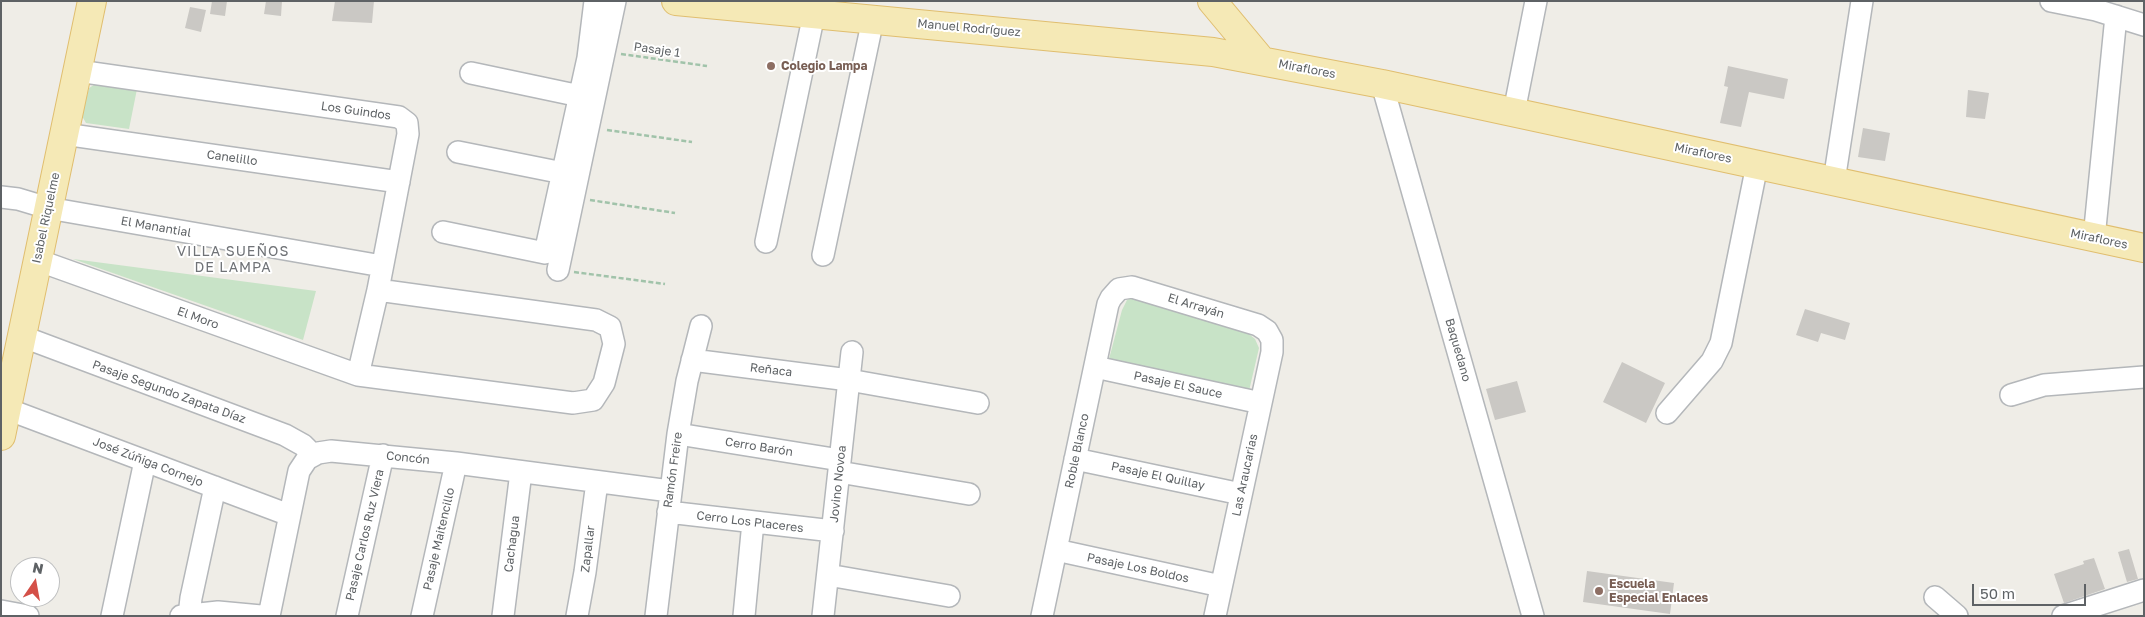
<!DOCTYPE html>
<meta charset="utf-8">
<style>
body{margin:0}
#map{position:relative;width:2145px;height:617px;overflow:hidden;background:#efede7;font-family:"Golos Text",sans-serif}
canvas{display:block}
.frame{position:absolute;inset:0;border:2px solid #5e6265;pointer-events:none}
.north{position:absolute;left:10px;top:557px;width:50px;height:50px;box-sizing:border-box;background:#fff;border:1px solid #bfc0c1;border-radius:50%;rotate:12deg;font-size:14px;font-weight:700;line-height:20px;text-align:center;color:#5e6265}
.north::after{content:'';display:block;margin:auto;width:18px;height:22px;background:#d45048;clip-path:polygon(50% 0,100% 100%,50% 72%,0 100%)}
.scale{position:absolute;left:1972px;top:584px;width:114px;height:22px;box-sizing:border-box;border:2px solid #5e6265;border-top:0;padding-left:6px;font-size:15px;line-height:18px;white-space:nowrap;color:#5e6265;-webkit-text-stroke:4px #fff;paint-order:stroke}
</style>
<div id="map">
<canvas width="2145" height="617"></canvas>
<div class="frame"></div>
<div class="north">N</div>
<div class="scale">50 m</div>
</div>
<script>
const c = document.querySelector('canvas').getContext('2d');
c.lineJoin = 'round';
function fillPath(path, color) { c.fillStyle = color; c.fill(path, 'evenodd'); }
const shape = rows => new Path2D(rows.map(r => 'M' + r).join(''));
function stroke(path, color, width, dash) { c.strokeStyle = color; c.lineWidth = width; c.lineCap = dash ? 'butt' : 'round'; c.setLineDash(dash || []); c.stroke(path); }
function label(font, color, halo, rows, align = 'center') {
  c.font = font + ' "Golos Text",sans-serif'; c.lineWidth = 4; c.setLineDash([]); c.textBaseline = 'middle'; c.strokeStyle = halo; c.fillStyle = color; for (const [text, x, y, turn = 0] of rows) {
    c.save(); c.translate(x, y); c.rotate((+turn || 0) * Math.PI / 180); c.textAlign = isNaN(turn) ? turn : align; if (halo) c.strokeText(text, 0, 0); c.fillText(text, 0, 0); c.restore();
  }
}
fillPath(shape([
 [97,83,137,89,129,129,86,123,82,116,89,88],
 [73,259,316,291,303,340],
 [1135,296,1249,334,1255,339,1259,348,1249,391,1109,359,1122,310,1127,300]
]), '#c8e3c7');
fillPath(shape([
 [212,1,227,1,225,16,210,14],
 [266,1,282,1,281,16,264,14],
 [335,1,374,1,372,23,332,21],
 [190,7,206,10,201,32,185,28],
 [1728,66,1788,79,1784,99,1749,92,1741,127,1720,123,1728,87,1724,86],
 [1968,90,1989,93,1985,119,1966,117],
 [1863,128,1890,133,1885,161,1858,157],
 [1805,309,1850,323,1845,340,1821,333,1818,342,1796,335],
 [1622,362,1665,383,1646,423,1603,402],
 [1517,381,1526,412,1495,420,1486,389],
 [2129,549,2138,579,2127,582,2118,552],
 [2094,558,2105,589,2064,603,2054,574,2084,564,2083,561],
 [1587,571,1674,583,1670,614,1583,602]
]), '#cac8c4');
const minor = shape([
 [2051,1,2096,10,2144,25],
 [78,71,399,117,407,123,408,134,378,290,358,375],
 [471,73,580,96],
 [1382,84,1533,616],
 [1514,112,1536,1],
 [64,134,399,182],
 [458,152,563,173],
 [1834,181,1862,1],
 [1,197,18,199,48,208,382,266],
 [443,232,545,253,588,58,595,1],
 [2094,238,2116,16],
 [766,242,814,14],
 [823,255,873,19],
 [37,260,358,375,573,403,593,400,604,383,614,344,610,327,596,320,378,290],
 [558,270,615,1],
 [21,336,285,435,303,445,313,455],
 [692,360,849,380,978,403],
 [1095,367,1261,403],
 [2011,395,2044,385,2144,377],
 [7,409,289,515],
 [1667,413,1712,361,1721,343,1757,165],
 [678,434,840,460],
 [1075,459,1241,494],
 [839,472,969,494],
 [668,512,833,531],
 [1056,550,1221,586],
 [828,575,949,596],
 [1935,597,1957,616],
 [1,611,28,616],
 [112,616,145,461],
 [181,616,218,612,261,616],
 [189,616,191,598,215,487],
 [269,616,299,471,307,459,318,453,331,451,456,463,670,491],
 [347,616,383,455],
 [422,616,456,463],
 [503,616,521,472],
 [577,616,585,572,597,482],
 [656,616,678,434,687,381,701,326],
 [744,616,753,522],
 [823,616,852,352],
 [1042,616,1108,304,1111,298,1119,289,1132,287,1258,325,1267,331,1272,340,1272,352,1215,616],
 [2063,616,2144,590]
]);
const major = shape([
 [676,1,1213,52,1382,84,2144,248],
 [1212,1,1262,61],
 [1,436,92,1]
]);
stroke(minor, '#b4b7ba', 24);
stroke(major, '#e0be6f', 30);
stroke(shape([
 [621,54,707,66],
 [607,130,692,142],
 [590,200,675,213],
 [574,272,665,284]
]), '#a1c3aa', 2.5, [5, 2.5]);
stroke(minor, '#fff', 21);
stroke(major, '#f5e9b6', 28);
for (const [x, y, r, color] of [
 [771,66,5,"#8d6e63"],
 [1599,591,5,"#8d6e63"]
]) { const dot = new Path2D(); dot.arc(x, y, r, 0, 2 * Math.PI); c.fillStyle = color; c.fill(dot); stroke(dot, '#fff', 2); }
label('12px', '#5e6265', '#fff', [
 ["Manuel Rodríguez",969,28,5],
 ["Pasaje 1",657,50,8],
 ["Miraflores",1307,69,11],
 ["Los Guindos",356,111,8],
 ["Miraflores",1703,153,12],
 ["Canelillo",232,158,8],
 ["Isabel Riquelme",46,218,-78],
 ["El Manantial",156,227,10],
 ["Miraflores",2099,239,12],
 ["El Arrayán",1196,306,17],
 ["El Moro",198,318,20],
 ["Baquedano",1458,350,74],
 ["Reñaca",771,370,7],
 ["Pasaje El Sauce",1178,385,12],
 ["Pasaje Segundo Zapata Díaz",169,392,20],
 ["Cerro Barón",759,447,9],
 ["Roble Blanco",1077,451,-78],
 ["Concón",408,458,6],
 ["José Zúñiga Cornejo",148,462,21],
 ["Ramón Freire",673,470,-82],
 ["Las Araucarias",1245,475,-78],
 ["Pasaje El Quillay",1158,476,12],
 ["Jovino Novoa",838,484,-84],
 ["Cerro Los Placeres",750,522,7],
 ["Pasaje Carlos Ruz Viera",365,535,-77],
 ["Pasaje Maitencillo",439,539,-77],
 ["Cachagua",512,544,-83],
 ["Zapallar",588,549,-83],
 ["Pasaje Los Boldos",1138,568,12]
]);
label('bold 12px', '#785e54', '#fff', [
 ["Colegio Lampa",781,66],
 ["Escuela",1609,584],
 ["Especial Enlaces",1609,598]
], 'left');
c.letterSpacing = '1px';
label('14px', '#707377', '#fff', [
 ["VILLA SUEÑOS",233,252],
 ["DE LAMPA",233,268]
]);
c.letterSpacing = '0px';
</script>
